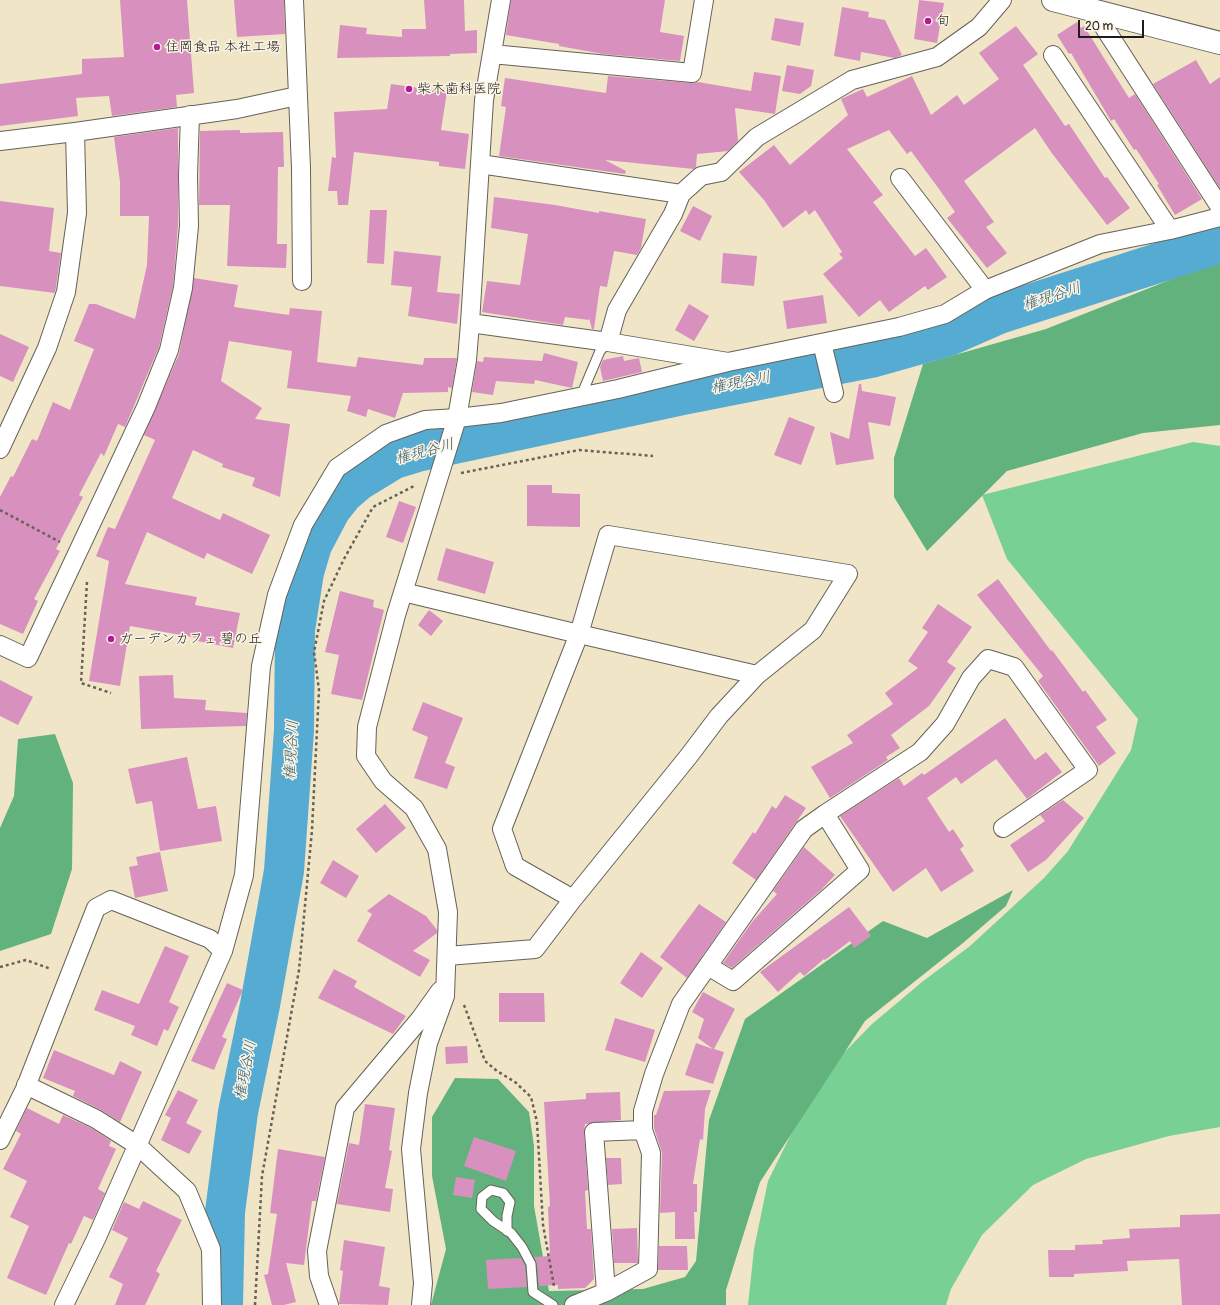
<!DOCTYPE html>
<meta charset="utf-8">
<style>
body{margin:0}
#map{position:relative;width:1220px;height:1305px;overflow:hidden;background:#f0e5c7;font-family:Pangolin,sans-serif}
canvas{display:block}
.scale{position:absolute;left:1078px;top:20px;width:66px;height:18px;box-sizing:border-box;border:2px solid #1c1c1c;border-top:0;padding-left:5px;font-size:12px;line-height:14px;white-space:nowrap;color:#1c1c1c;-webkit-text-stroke:3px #fcf5e5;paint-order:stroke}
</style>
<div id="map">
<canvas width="1220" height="1305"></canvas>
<div class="scale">20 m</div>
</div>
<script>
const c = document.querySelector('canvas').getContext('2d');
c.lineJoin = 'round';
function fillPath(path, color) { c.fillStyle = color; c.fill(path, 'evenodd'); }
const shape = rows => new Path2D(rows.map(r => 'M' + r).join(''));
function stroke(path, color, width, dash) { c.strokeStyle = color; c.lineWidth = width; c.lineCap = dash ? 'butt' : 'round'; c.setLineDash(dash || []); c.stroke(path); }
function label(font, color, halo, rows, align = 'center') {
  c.font = font + ' Pangolin,"Klee One",sans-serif'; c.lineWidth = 3; c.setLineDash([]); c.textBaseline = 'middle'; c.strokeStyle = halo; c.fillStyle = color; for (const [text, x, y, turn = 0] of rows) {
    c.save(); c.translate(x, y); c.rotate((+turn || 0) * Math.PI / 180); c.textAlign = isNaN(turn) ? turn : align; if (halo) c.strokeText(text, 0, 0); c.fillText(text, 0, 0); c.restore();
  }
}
fillPath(shape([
 [1193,442,1220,446,1220,1127,1169,1136,1086,1159,1033,1185,982,1235,951,1289,946,1305,748,1305,754,1249,768,1181,799,1118,832,1065,872,1024,922,982,970,946,1044,878,1068,851,1131,750,1138,719,1007,559,982,495]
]), '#79d094');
fillPath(shape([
 [1220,260,1220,425,1143,433,1007,471,927,551,894,497,894,458,923,364,1046,329],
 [55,734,73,783,72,869,51,934,0,951,0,828,14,796,18,739],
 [1013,890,1006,906,963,943,865,1021,760,1182,726,1290,726,1305,431,1305,446,1249,432,1176,432,1117,455,1078,498,1079,529,1112,534,1146,534,1206,549,1291,643,1289,685,1277,696,1261,709,1120,745,1019,883,921,927,938]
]), '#62b27e');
stroke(shape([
 [223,1305,225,1212,238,1112,260,1005,284,871,294,730,295,630,304,572,312,545,331,509,343,494,358,481,394,459,417,452,683,395,871,358,949,336,999,314,1220,243]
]), '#55abd1', 40);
fillPath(shape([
 [120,0,187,0,194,93,176,95,177,107,112,116,109,96,76,98,78,116,0,126,0,84,82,74,82,59,124,57],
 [234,0,284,0,285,34,237,37],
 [424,0,464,0,465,31,477,30,477,53,450,54,450,56,337,58,340,25,367,28,366,34,402,37,402,29,426,29],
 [511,0,665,0,660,32,684,36,680,61,603,54,559,46,559,44,506,35],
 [919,0,944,3,937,43,914,39],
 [842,7,869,12,868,17,885,20,902,55,895,58,861,52,860,61,834,56],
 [775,18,804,23,800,46,771,40],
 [1077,22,1081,28,1084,26,1129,98,1135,94,1202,199,1175,215,1157,185,1159,184,1136,149,1134,150,1114,119,1111,121,1071,53,1069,54,1057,35],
 [1016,26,1038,54,1023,65,1065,126,1069,124,1105,178,1107,177,1130,208,1107,225,1051,152,1035,128,964,181,994,222,986,227,1007,253,987,268,947,218,955,212,939,189,911,151,907,154,889,130,847,149,883,195,873,202,915,256,926,248,947,277,928,290,925,286,889,312,880,300,859,317,823,274,843,258,839,254,842,252,815,210,809,215,806,210,783,228,764,200,739,172,774,145,790,165,848,115,841,99,863,89,867,97,912,76,931,115,957,95,964,105,999,79,979,53],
 [1196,60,1210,84,1220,77,1220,188,1153,84],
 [787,65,814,70,811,86,800,94,782,91],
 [754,72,781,76,775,114,735,108,738,141,728,151,697,154,696,167,694,169,605,160,626,171,625,174,499,156,506,107,501,106,505,78,606,93,608,76,691,83,698,82,751,91],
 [391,84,447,92,441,130,469,134,465,169,439,166,439,162,354,152,348,205,338,205,337,191,328,191,332,157,336,158,334,112,387,109],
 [178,128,178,226,173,286,159,347,125,427,118,424,104,456,101,453,79,495,83,497,56,549,60,551,34,599,38,601,23,634,0,624,0,497,11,476,13,477,32,439,37,441,53,402,70,410,94,349,74,341,89,304,96,304,135,319,147,265,149,216,120,216,120,182,114,137],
 [240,130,240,133,283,132,284,167,278,167,277,244,287,244,286,268,227,266,230,205,199,205,200,131],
 [494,197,555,205,599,213,599,211,646,219,641,248,637,255,614,251,607,287,600,286,594,329,592,329,589,318,589,320,565,317,563,325,482,312,487,281,520,285,528,234,491,228],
 [0,201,54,208,49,251,61,253,55,293,0,286],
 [693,206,712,216,700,241,680,231],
 [370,210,387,210,384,264,367,263],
 [394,251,441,256,437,292,460,294,457,324,408,316,412,287,391,285],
 [723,253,757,256,754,286,721,283],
 [194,278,238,285,234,307,289,315,290,308,322,311,317,362,356,367,358,357,423,365,424,358,457,358,452,388,448,387,448,392,403,393,395,418,368,409,366,417,347,411,351,396,287,388,292,351,229,341,221,381,262,408,255,419,290,424,280,497,252,486,255,478,222,467,223,464,193,450,172,498,220,520,223,513,270,535,252,574,207,553,204,559,147,532,125,584,197,597,195,605,240,613,233,648,197,641,198,638,130,626,120,686,89,681,109,561,96,556,108,527,115,529,155,440,144,435,179,354],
 [823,295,827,323,787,329,783,301],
 [689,304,709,316,694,341,675,330],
 [0,334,29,347,13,382,0,376],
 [544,353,578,362,572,388,535,380,534,384,496,381,493,395,472,392,477,361,483,362,484,357,542,361],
 [623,356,624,361,639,358,642,372,603,381,600,367,603,360],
 [859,384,861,384,862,391,896,397,890,426,868,422,874,459,836,465,830,432,849,439],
 [789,417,815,427,801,465,774,455],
 [527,485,552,485,552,493,580,494,580,527,527,526],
 [399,501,416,507,403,543,386,537],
 [446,548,494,562,485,594,437,580],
 [998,579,1051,651,1052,650,1083,692,1085,690,1107,720,1096,727,1116,753,1099,766,1038,681,1043,676,977,595],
 [340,591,374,600,373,607,384,610,362,700,331,694,339,655,325,652],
 [938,604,972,627,947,662,956,668,929,706,891,735,900,748,886,757,888,760,830,798,811,767,853,743,847,735,893,704,885,693,918,668,908,661,928,632,922,628],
 [429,610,443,621,431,636,418,625],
 [173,675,174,698,206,700,205,710,247,713,246,726,141,729,139,676],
 [0,680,33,697,18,725,0,716],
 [423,702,463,718,445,763,455,767,447,789,414,778,428,737,412,730],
 [1005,718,1035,760,1046,752,1062,772,1027,799,996,759,961,784,956,777,927,798,949,832,953,829,964,846,960,849,974,871,941,892,926,868,893,892,840,816,899,778,904,786,922,773,924,775],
 [187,757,198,809,216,806,222,841,160,851,152,801,136,804,128,769],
 [785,795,806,808,756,880,732,863,753,832,755,834,772,806,776,809],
 [1063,800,1084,818,1046,860,1028,872,1010,845,1045,821,1040,815],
 [385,804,406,828,376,853,356,829],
 [804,847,835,875,821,890,732,968,723,963,752,922,777,894,773,891],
 [160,852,168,891,135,898,129,867,138,865,136,857],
 [333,860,359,876,346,898,320,883],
 [389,894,426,916,437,930,437,933,413,951,430,960,420,977,357,941,372,914,367,911],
 [699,904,726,922,687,978,660,957],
 [849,907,871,936,854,948,850,941,825,960,824,959,804,976,800,972,778,992,760,972],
 [165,946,189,956,169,1002,179,1007,168,1031,164,1029,157,1046,131,1035,135,1026,94,1010,102,990,139,1004],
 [641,952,663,968,642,998,620,983],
 [334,969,357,981,354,987,406,1016,393,1034,318,998],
 [227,983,243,990,222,1037,227,1039,214,1070,191,1061],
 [703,992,735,1009,714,1049,724,1052,713,1084,685,1075,696,1043,713,1049,698,1038,704,1019,692,1012],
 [499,993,544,993,545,1022,499,1022],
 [615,1018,655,1030,645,1062,605,1050],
 [467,1046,468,1063,446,1064,445,1047],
 [54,1050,114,1075,120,1061,142,1072,120,1122,101,1110,73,1096,75,1091,43,1078],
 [178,1090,198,1100,186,1123,202,1131,189,1154,161,1140,171,1118,165,1115],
 [711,1090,705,1109,703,1140,700,1139,693,1184,697,1184,697,1212,694,1212,695,1239,675,1239,675,1212,660,1213,662,1153,654,1128,654,1115,656,1115,664,1091],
 [620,1092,621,1120,585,1124,584,1133,588,1190,585,1191,587,1229,591,1229,594,1279,585,1288,558,1289,558,1285,539,1286,537,1264,534,1257,550,1256,548,1207,550,1206,544,1102,586,1099,586,1093],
 [365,1104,395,1108,389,1150,392,1151,385,1188,393,1189,390,1212,337,1204,349,1143,359,1145],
 [27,1108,59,1124,63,1115,91,1128,111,1141,109,1146,116,1149,98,1189,105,1193,93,1220,84,1216,71,1244,69,1243,46,1295,7,1278,29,1226,10,1217,27,1181,3,1169,21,1134,16,1131],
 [474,1137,516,1151,506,1181,464,1166],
 [278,1149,325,1157,316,1201,312,1201,304,1265,286,1263,296,1302,284,1305,272,1305,264,1275,268,1274,277,1214,270,1213],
 [606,1158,621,1158,622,1184,608,1185],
 [456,1177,475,1180,472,1198,453,1195],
 [143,1201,182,1220,156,1271,160,1274,145,1305,115,1305,123,1284,109,1277,128,1238,112,1230,124,1202,139,1209],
 [1220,1214,1220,1305,1182,1305,1179,1259,1127,1261,1128,1271,1074,1274,1074,1277,1049,1277,1048,1250,1075,1250,1075,1245,1103,1244,1102,1240,1130,1238,1129,1229,1180,1227,1180,1215],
 [637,1228,638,1263,614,1263,612,1229],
 [344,1240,385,1247,379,1286,390,1288,388,1305,339,1304,343,1271,340,1270],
 [659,1246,687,1246,688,1270,658,1270],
 [521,1258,525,1266,527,1287,488,1289,486,1260]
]), '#d891bf');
const service = shape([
 [581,396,600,351,608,342],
 [507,1231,507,1216,510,1202,503,1193,491,1190,482,1197,481,1209,493,1221,511,1233,522,1247,531,1264,533,1292,553,1305]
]);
const minor = shape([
 [294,0,301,168,302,281],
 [1093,10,1220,207],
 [492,54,692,73,704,0],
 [1053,55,1170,230],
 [0,141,75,132,237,109,297,96],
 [480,164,681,194],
 [900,178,985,290],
 [470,323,608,342,728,362,899,327,945,314,985,290,1100,244,1170,230,1220,217],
 [608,342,617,310,673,214,681,194,701,176,721,172,757,137,852,80,937,57,979,27,1002,0],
 [822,343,834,393],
 [0,449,47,348,66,292,77,213,75,132],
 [403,592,579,634,757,675,813,630,848,574,608,535,579,634,502,829,515,866,573,899,688,757,719,716,757,675],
 [0,645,28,658,146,407,169,350,183,288,189,226,188,176,190,115],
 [447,956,535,949,573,899],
 [708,966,733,981,860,870,825,814],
 [26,1085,96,1119,137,1145,187,1191,211,1249,212,1305],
 [0,1140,25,1089,96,908,111,900,210,939,223,951],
 [606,1292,594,1132,643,1130],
 [64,1305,96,1239,223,951,244,875,261,666,277,595,303,525,337,468,386,434,425,420,457,418,501,413,618,389,728,362],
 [329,1305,319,1276,317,1251,345,1108,420,1019,440,991],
 [421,1305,423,1283,411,1149,418,1093,428,1043,445,996,448,912,437,849,414,808,383,781,366,756,367,727,396,615,457,418,467,360,470,323,484,100,501,0],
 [574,1305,606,1292,648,1269,651,1153,643,1130,643,1111,654,1074,681,1004,804,829,825,814,920,752,945,724,971,678,988,659,1014,667,1088,770,1003,828]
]);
const tertiary = shape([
 [1053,0,1220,43]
]);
stroke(service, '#666258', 11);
stroke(minor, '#666258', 20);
stroke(tertiary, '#666258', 24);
stroke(shape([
 [461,473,579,450,653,456],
 [0,510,60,542],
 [87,582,81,683,111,693],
 [0,967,26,960,51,969],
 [464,1005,485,1061,497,1071,515,1082,531,1097,537,1122,543,1225,554,1286],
 [255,1305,262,1176,299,970,312,830,319,690,314,652,324,601,344,559,373,507,414,486]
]), '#666258', 2.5, [3, 3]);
stroke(service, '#fff', 9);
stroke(minor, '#fff', 18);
stroke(tertiary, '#fff', 22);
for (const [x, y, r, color] of [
 [928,21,4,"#b5179e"],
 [157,47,4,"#b5179e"],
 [409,89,4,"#b5179e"],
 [111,639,4,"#b5179e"]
]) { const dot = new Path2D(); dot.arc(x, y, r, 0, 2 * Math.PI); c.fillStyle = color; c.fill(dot); stroke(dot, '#fcf5e5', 1.5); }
label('14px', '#1c1c1c', '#fcf5e5', [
 ["旬",936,21],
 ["住岡食品 本社工場",165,47],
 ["柴木歯科医院",417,89],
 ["ガーデンカフェ 碧の丘",119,639]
], 'left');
label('italic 15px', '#365c6d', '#fcf5e5', [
 ["権現谷川",1052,297,-18],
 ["権現谷川",741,383,-11],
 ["権現谷川",425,452,-15],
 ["権現谷川",292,750,-87],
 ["権現谷川",246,1070,-79]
]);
</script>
